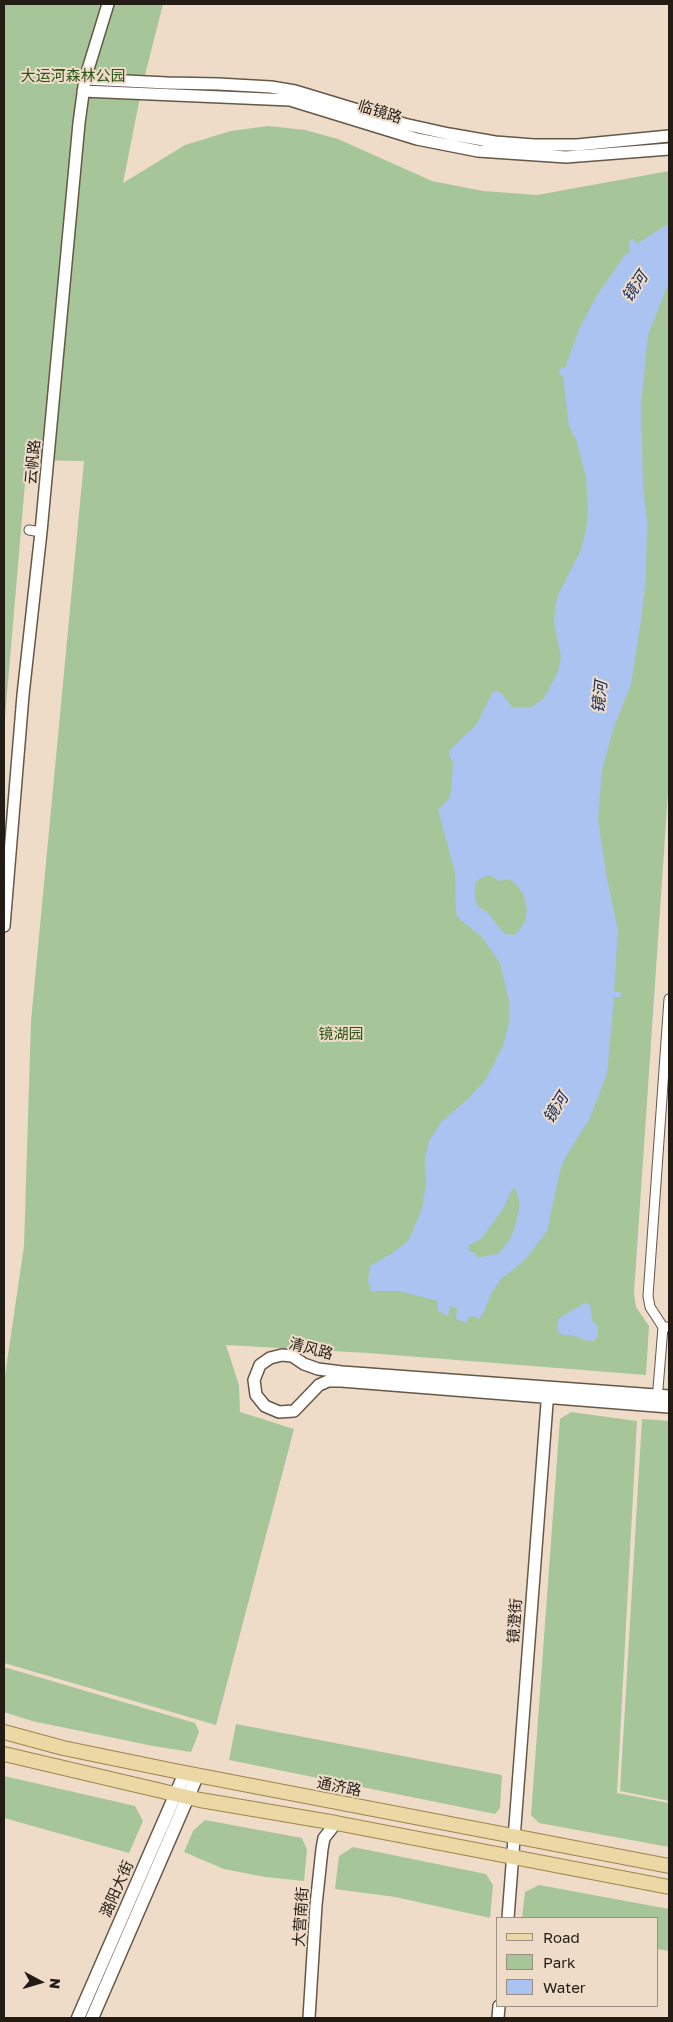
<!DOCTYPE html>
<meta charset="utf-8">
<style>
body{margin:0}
#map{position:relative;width:673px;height:2022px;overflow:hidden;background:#eedcc9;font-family:"Golos Text",sans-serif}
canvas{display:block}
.frame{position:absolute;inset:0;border:5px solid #221c15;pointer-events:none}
.legend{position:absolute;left:496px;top:1917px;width:162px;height:90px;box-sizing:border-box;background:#eedcc9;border:1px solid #9c8f81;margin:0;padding:6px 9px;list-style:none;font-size:15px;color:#221c15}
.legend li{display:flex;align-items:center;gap:10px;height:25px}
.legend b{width:25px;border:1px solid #9c8f81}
.north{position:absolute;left:15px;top:1957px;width:50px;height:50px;-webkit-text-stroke:4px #eedcc9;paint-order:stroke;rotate:96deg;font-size:14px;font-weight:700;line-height:20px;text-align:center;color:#221c15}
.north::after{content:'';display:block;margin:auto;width:18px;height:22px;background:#221c15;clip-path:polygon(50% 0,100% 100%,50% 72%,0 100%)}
</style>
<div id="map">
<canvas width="673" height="2022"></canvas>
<div class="frame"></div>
<ul class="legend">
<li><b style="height:6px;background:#ebd8a4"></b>Road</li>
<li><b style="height:14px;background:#a6c69a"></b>Park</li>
<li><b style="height:14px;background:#abc3f0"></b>Water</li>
</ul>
<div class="north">N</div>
</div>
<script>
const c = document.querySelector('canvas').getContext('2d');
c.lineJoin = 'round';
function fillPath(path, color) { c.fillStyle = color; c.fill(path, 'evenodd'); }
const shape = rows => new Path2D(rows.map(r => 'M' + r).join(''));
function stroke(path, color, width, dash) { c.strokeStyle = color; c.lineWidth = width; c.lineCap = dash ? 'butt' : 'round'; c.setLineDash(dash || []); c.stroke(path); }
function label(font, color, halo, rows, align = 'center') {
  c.font = font + ' "Golos Text","Noto Sans SC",sans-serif'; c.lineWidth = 4; c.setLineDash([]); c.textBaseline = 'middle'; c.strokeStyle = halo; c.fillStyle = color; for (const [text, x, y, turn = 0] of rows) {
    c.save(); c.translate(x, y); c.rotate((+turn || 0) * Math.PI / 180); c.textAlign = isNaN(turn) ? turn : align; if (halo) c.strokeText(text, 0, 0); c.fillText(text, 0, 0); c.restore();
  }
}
fillPath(shape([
 [4,4,163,4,142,87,123,183,185,145,231,131,268,126,305,130,338,139,432,181,483,191,537,195,669,171,669,778,634,1293,636,1307,649,1326,646,1375,368,1353,226,1345,239,1385,240,1412,294,1429,216,1725,4,1663,4,1382,24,1246,31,1021,84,461,27,460,4,729],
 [571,1412,637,1421,617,1793,669,1803,669,1847,539,1823,531,1815,560,1419],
 [642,1419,669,1421,669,1801,620,1791],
 [4,1667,195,1723,199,1732,191,1752,153,1746,32,1721,4,1712],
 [236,1724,502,1775,500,1808,495,1814,229,1760],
 [4,1776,135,1806,143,1821,129,1853,4,1818],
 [205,1820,302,1838,307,1850,304,1881,265,1877,224,1869,184,1852,193,1831],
 [353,1847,486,1874,493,1885,490,1918,395,1897,335,1889,339,1856],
 [539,1885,669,1909,669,1951,657,1949,657,1918,522,1918,525,1892]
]), '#a6c69a');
fillPath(shape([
 [669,223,669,282,648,335,641,404,643,486,647,520,646,577,641,620,631,684,613,730,602,770,598,819,607,879,618,930,614,991,622,993,621,997,614,997,607,1074,589,1120,569,1151,561,1167,547,1231,525,1260,501,1279,492,1292,483,1314,479,1318,469,1316,467,1323,456,1319,457,1308,450,1306,448,1316,438,1311,438,1301,399,1291,371,1291,368,1281,370,1266,391,1254,409,1240,422,1209,426,1183,425,1159,429,1141,442,1121,468,1099,486,1079,503,1046,509,1022,509,1000,500,963,482,937,458,918,456,912,455,872,438,810,449,798,451,792,453,762,449,756,450,750,477,724,492,693,496,691,501,693,513,708,531,707,541,701,547,693,558,671,561,657,554,622,557,597,581,550,587,524,588,506,586,477,576,439,569,427,563,376,558,373,562,367,565,368,580,327,598,294,624,256,630,252,629,242,633,238,637,244],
 [490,875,499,881,509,879,517,885,524,896,527,910,525,921,521,928,514,935,506,934,502,931,489,914,478,906,475,899,475,884,479,879],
 [515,1187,519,1200,519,1209,515,1227,509,1241,498,1254,477,1258,475,1253,469,1251,469,1245,481,1239,505,1206,510,1193],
 [584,1303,590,1304,592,1321,598,1326,598,1336,593,1341,584,1340,573,1335,562,1335,557,1330,558,1319]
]), '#abc3f0');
const minor = shape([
 [29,530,41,532],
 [669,999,648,1296,650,1307,663,1327,669,1327],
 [657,1401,663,1327]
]);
const tertiary = shape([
 [85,79,167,83,218,84,271,87,295,91,404,124,449,134,495,142,534,145,577,145,669,136],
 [83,91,290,100,417,139,478,151,566,157,669,149],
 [4,926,23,695,41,532,79,123,85,79,108,4],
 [669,1396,342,1372,318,1369,304,1364,292,1356,282,1355,270,1358,260,1365,254,1380,256,1395,265,1406,279,1412,294,1411,319,1385,328,1381,341,1381,669,1407],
 [508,1918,548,1390],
 [309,2018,316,1905,322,1849,324,1838,336,1823],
 [498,2018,499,2006]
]);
const secondary = shape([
 [78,2018,185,1773],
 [92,2018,197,1776]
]);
const primary = shape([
 [4,1732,63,1748,175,1771,669,1866],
 [4,1754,200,1800,336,1823,669,1887]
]);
stroke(minor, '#665747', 11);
stroke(tertiary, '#665747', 14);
stroke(secondary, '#665747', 15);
stroke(primary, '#9c854a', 16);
stroke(minor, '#fff', 9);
stroke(tertiary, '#fff', 11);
stroke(secondary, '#fff', 12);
stroke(primary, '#ebd8a4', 14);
label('15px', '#2b5317', '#eedcc9', [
 ["大运河森林公园",73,76],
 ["镜湖园",341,1034]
]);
label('15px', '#221c15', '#eedcc9', [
 ["临镜路",380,112,17],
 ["云帆路",33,462,-85],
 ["清风路",311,1349,15],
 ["镜澄街",515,1621,-86],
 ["通济路",339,1787,11],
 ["潞阳大街",117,1889,-66],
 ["大营南街",301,1917,-86]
]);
label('italic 16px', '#0f285c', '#eedcc9', [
 ["镜河",635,287,-56],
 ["镜河",600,697,-84],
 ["镜河",556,1108,-58]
]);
</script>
